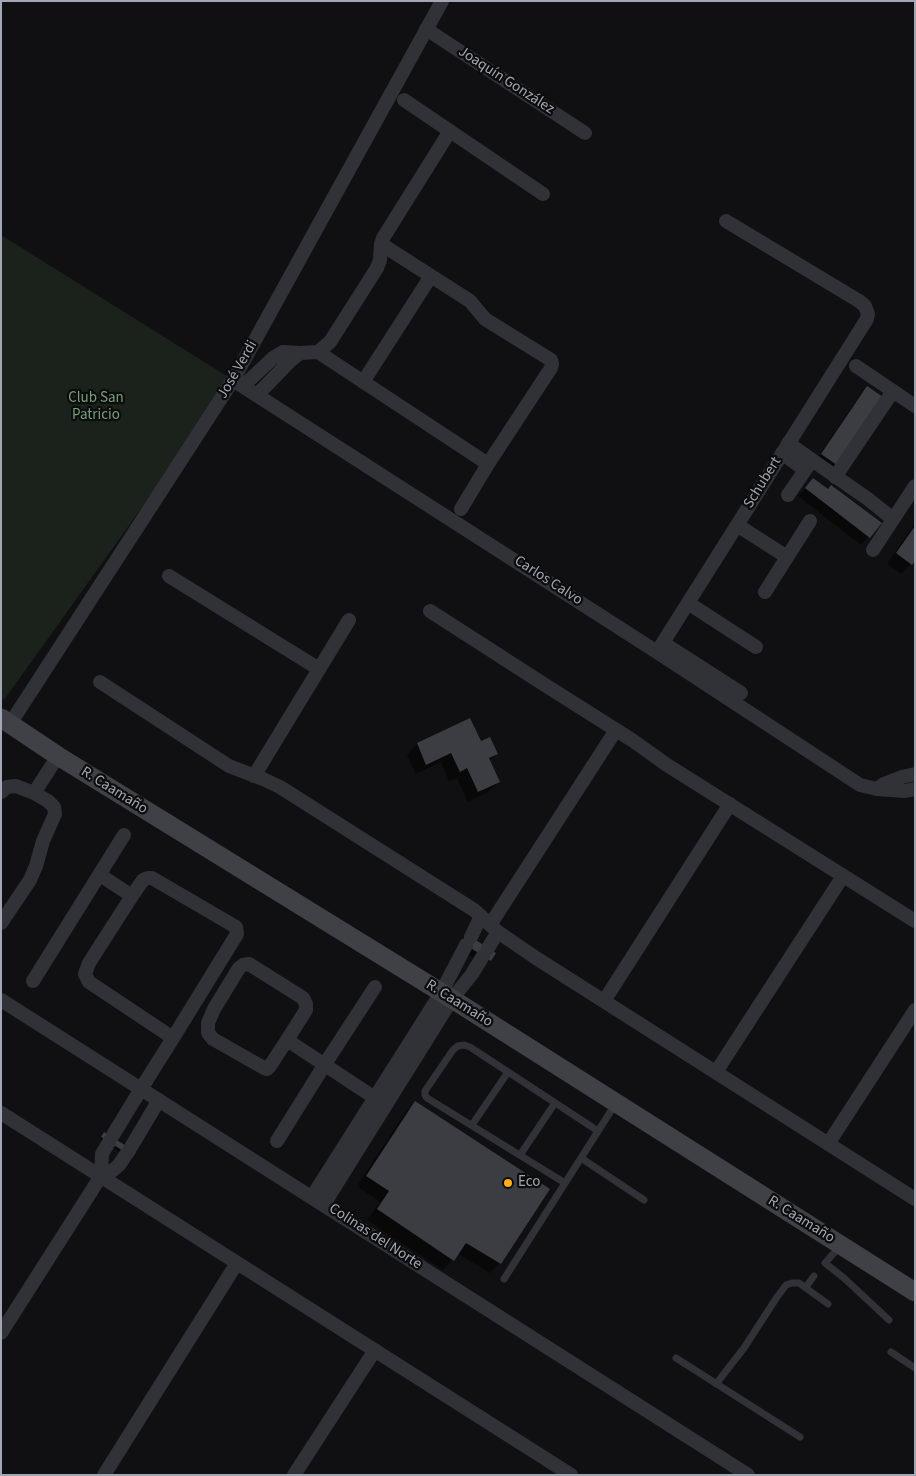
<!DOCTYPE html>
<meta charset="utf-8">
<style>
body{margin:0}
#map{position:relative;width:916px;height:1476px;overflow:hidden;background:#101012;font-family:"Source Sans 3",sans-serif}
canvas{display:block}
.frame{position:absolute;inset:0;border:2px solid #a1a7b4;pointer-events:none}
</style>
<div id="map">
<canvas width="916" height="1476"></canvas>
<div class="frame"></div>
</div>
<script>
const c = document.querySelector('canvas').getContext('2d');
c.lineJoin = 'round';
function fillPath(path, color) { c.fillStyle = color; c.fill(path, 'evenodd'); }
const shape = rows => new Path2D(rows.map(r => 'M' + r).join(''));
function stroke(path, color, width, dash) { c.strokeStyle = color; c.lineWidth = width; c.lineCap = dash ? 'butt' : 'round'; c.setLineDash(dash || []); c.stroke(path); }
function label(font, color, halo, rows, align = 'center') {
  c.font = font + ' "Source Sans 3",sans-serif'; c.lineWidth = 4.5; c.setLineDash([]); c.textBaseline = 'middle'; c.strokeStyle = halo; c.fillStyle = color; for (const [text, x, y, turn = 0] of rows) {
    c.save(); c.translate(x, y); c.rotate((+turn || 0) * Math.PI / 180); c.textAlign = isNaN(turn) ? turn : align; if (halo) c.strokeText(text, 0, 0); c.fillText(text, 0, 0); c.restore();
  }
}
fillPath(shape([
 [1,235,233,380,4,700,1,698]
]), '#1b221b');
fillPath(shape([
 [867,388,836,464,829,471,815,462,860,395],
 [813,480,827,491,880,523,861,545,798,496],
 [915,523,915,559,901,574,887,564],
 [470,720,481,743,496,754,489,761,499,782,488,792,468,802,457,778,449,781,441,762,416,774,407,755,417,744],
 [464,942,494,954,485,965,459,949],
 [415,1103,500,1263,490,1273,458,1254,443,1270,367,1220,380,1202,357,1186,405,1113],
 [104,1133,130,1158,100,1139]
]), '#0007');
fillPath(shape([
 [867,386,883,397,837,465,821,454],
 [813,478,828,489,831,485,882,523,870,538,805,488],
 [915,526,915,561,912,565,896,553],
 [470,718,481,741,490,737,498,754,489,758,500,782,478,792,467,768,460,772,451,753,426,765,417,743],
 [468,935,496,953,491,961,463,943],
 [415,1101,550,1189,501,1264,466,1243,454,1261,377,1209,389,1191,366,1176],
 [104,1132,136,1152,133,1157,101,1137]
]), '#3c3d42');
stroke(shape([
 [472,1125,508,1072],
 [520,1155,555,1103],
 [581,1158,644,1200],
 [565,1183,427,1098,425,1095,425,1091,453,1050,458,1046,464,1045,470,1047,598,1131],
 [841,1245,825,1263,844,1278,889,1320],
 [504,1279,616,1103],
 [806,1287,814,1276],
 [891,1352,915,1368],
 [676,1358,800,1437],
 [716,1384,744,1348,777,1297,786,1285,792,1283,799,1283,828,1304]
]), '#313237', 7);
stroke(shape([
 [426,29,585,133],
 [404,100,543,194],
 [381,244,470,301,485,319,551,360,552,364,551,368,488,464,461,509],
 [318,352,488,464],
 [856,366,915,406],
 [233,380,657,652,860,785,877,789,905,791,915,789],
 [363,382,431,276],
 [243,386,273,358,283,352,300,353,318,352,330,342,377,268,380,260,381,244,383,238,450,131],
 [257,395,290,361,300,353],
 [788,443,812,460],
 [782,453,805,470],
 [835,477,893,391],
 [788,495,812,460,868,499,893,519],
 [737,525,787,557],
 [873,550,915,486],
 [169,576,319,669],
 [765,592,810,521],
 [688,603,756,647],
 [430,611,545,685,632,740,667,765,915,921],
 [663,643,741,693],
 [657,652,867,319,868,314,865,306,859,301,726,221],
 [100,682,229,766,263,779,280,787,474,910,498,932,536,958,915,1199],
 [10,724,233,380,442,1],
 [254,776,349,620],
 [877,789,884,784,902,777,915,774],
 [1,792,7,787,16,786,34,793,48,801,54,807,55,814,43,841,36,866,30,880,1,923],
 [34,793,58,756],
 [100,875,132,896],
 [490,925,616,730],
 [471,937,481,916],
 [488,948,498,932],
 [33,981,124,835],
 [1,1000,748,1475],
 [604,1001,730,804],
 [287,1040,270,1066,267,1069,264,1068,213,1039,208,1033,208,1023,214,1009,239,968,243,965,249,964,303,998,306,1004,306,1010,287,1040,375,1098],
 [716,1072,843,876],
 [1,1113,571,1475],
 [113,1135,141,1089,173,1038,237,934,236,927,152,878,148,878,143,880,132,896,89,963,85,974,89,982,173,1038],
 [277,1141,325,1064,375,987],
 [109,1142,102,1154,101,1176,112,1171,119,1165,127,1153],
 [828,1144,915,1010],
 [131,1147,159,1100],
 [312,1197,441,993,466,945],
 [324,1204,452,999,472,974,483,956],
 [1,1333,101,1176],
 [104,1475,237,1263],
 [294,1475,375,1350]
]), '#313237', 14);
stroke(shape([
 [1,718,58,756,452,999,915,1292]
]), '#3f4147', 19);
for (const [x, y, r, color] of [
 [508,1183,5,"#fdac1e"]
]) { const dot = new Path2D(); dot.arc(x, y, r, 0, 2 * Math.PI); c.fillStyle = color; c.fill(dot); stroke(dot, '#0c0c0d', 2); }
label('15px', '#a1a7b4', '#0c0c0d', [
 ["Joaquín González",506,81,33],
 ["José Verdi",238,370,-60],
 ["Schubert",763,483,-58],
 ["Carlos Calvo",548,581,33],
 ["R. Caamaño",114,791,32],
 ["R. Caamaño",459,1004,32],
 ["R. Caamaño",801,1220,32],
 ["Colinas del Norte",375,1237,33]
]);
label('15px', '#76a078', '#0c0c0d', [
 ["Club San",96,399],
 ["Patricio",96,416]
]);
label('15px', '#a1a7b4', '#0c0c0d', [
 ["Eco",518,1183]
], 'left');
</script>
